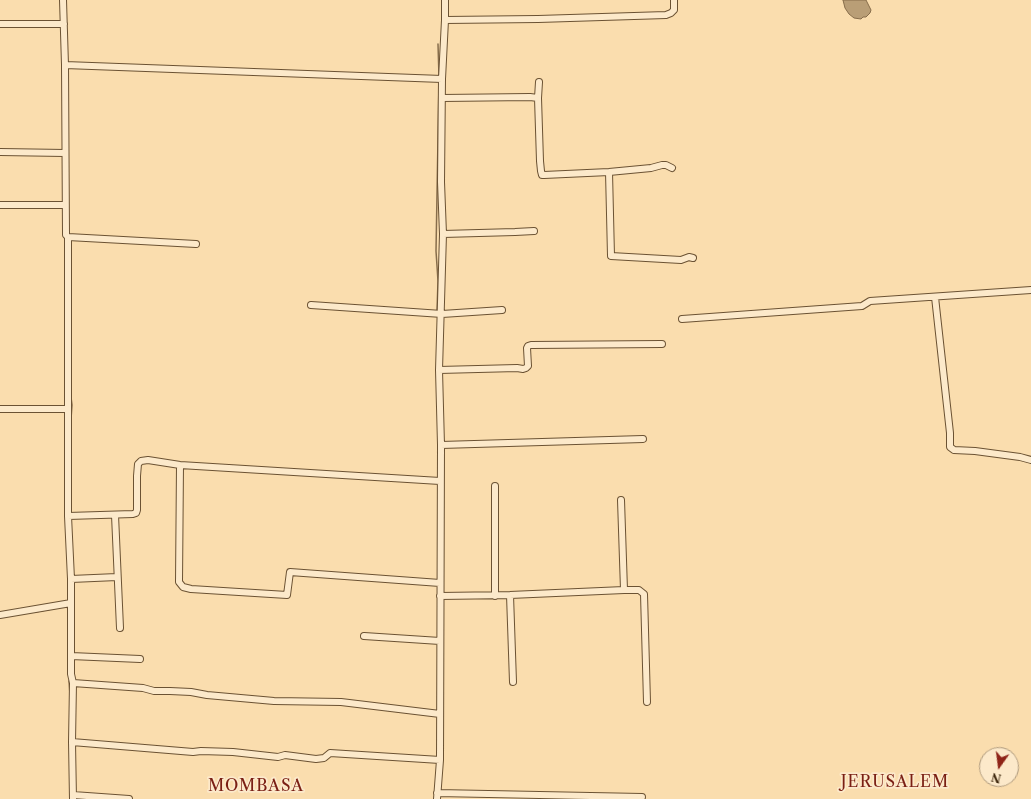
<!DOCTYPE html>
<style>
body{margin:0}
#map{position:relative;width:1031px;height:799px;overflow:hidden;background:#faddae;font-family:"Libre Caslon Text",serif}
canvas{display:block}
.north{position:absolute;left:979px;top:747px;width:40px;height:40px;box-sizing:border-box;background:#fce9ca;border:1px solid #af9a7d;border-radius:50%;rotate:194deg;font-size:11px;font-weight:700;line-height:16px;text-align:center;color:#3b240a}
.north::after{content:'';display:block;margin:auto;width:14px;height:18px;background:#8f2418;clip-path:polygon(50% 0,100% 100%,50% 72%,0 100%)}
</style>
<div id="map">
<canvas width="1031" height="799"></canvas>
<div class="north">N</div>
</div>
<script>
const c = document.querySelector('canvas').getContext('2d');
c.lineJoin = 'round';
function fillPath(path, color) { c.fillStyle = color; c.fill(path, 'evenodd'); }
const shape = rows => new Path2D(rows.map(r => 'M' + r).join(''));
function stroke(path, color, width, dash) { c.strokeStyle = color; c.lineWidth = width; c.lineCap = dash ? 'butt' : 'round'; c.setLineDash(dash || []); c.stroke(path); }
function label(font, color, halo, rows, align = 'center') {
  c.font = font + ' "Libre Caslon Text",serif'; c.lineWidth = 3.5; c.setLineDash([]); c.textBaseline = 'middle'; c.strokeStyle = halo; c.fillStyle = color; for (const [text, x, y, turn = 0] of rows) {
    c.save(); c.translate(x, y); c.rotate((+turn || 0) * Math.PI / 180); c.textAlign = isNaN(turn) ? turn : align; if (halo) c.strokeText(text, 0, 0); c.fillText(text, 0, 0); c.restore();
  }
}
const water = shape([
 [843,0,866,0,871,10,870,13,866,17,863,17,861,19,854,18,849,14,845,8,843,0]
]);
fillPath(water, '#b99e76');
stroke(water, '#876d4b', 1);
stroke(shape([
 [438,44,439,77],
 [437,311,438,281,436,251,439,81],
 [71,397,72,405,71,419],
 [63,607,67,607,69,611],
 [35,612,57,608],
 [68,635,68,627],
 [69,681,70,695]
]), '#876d4b', 1.5);
const minor = shape([
 [63,0,65,65,66,235,68,237,68,516,71,579,71,674,73,683,72,742,73,799],
 [445,20,538,19,666,15,671,13,674,10,674,0],
 [0,24,64,24],
 [65,65,442,79],
 [539,82,538,98,540,161,541,171,542,175,544,175,609,172,651,168,662,165,666,165,672,168],
 [442,98,530,97,538,98],
 [0,152,65,153],
 [609,172,611,256,681,260,689,257,693,258],
 [0,205,65,205],
 [443,234,515,232,534,231],
 [68,237,196,244],
 [935,297,950,433,950,447,954,450,975,451,1020,457,1031,460],
 [311,305,442,314,502,310],
 [682,319,862,306,870,301,1031,290],
 [439,370,517,368,523,369,526,368,528,366,527,348,528,346,531,345,662,344],
 [0,409,68,409],
 [441,445,643,439],
 [180,465,179,582,183,587,191,589,287,595,290,572,440,583],
 [495,486,495,596],
 [621,500,624,590],
 [115,515,120,628],
 [68,516,133,514,136,513,137,510,137,476,138,464,141,461,148,460,180,465,440,481],
 [71,579,117,577],
 [510,595,513,682],
 [440,596,510,595,624,590,639,590,644,594,647,702],
 [0,615,71,603],
 [364,636,440,641],
 [71,656,140,659],
 [73,683,143,688,154,691,170,691,191,692,207,695,274,701,341,702,440,714],
 [72,742,193,752,201,751,233,752,278,757,285,755,316,759,324,758,330,753,440,760],
 [437,793,642,797],
 [73,795,129,799],
 [437,799,440,760,441,445,439,370,443,234,441,182,442,79,445,20,445,0]
]);
stroke(minor, '#6b5233', 8);
stroke(minor, '#fce9ca', 6);
c.letterSpacing = '1px';
label('16px', '#7a1f14', '#fce9ca', [
 ["JERUSALEM",895,782],
 ["MOMBASA",256,786]
]);
c.letterSpacing = '0px';
</script>
